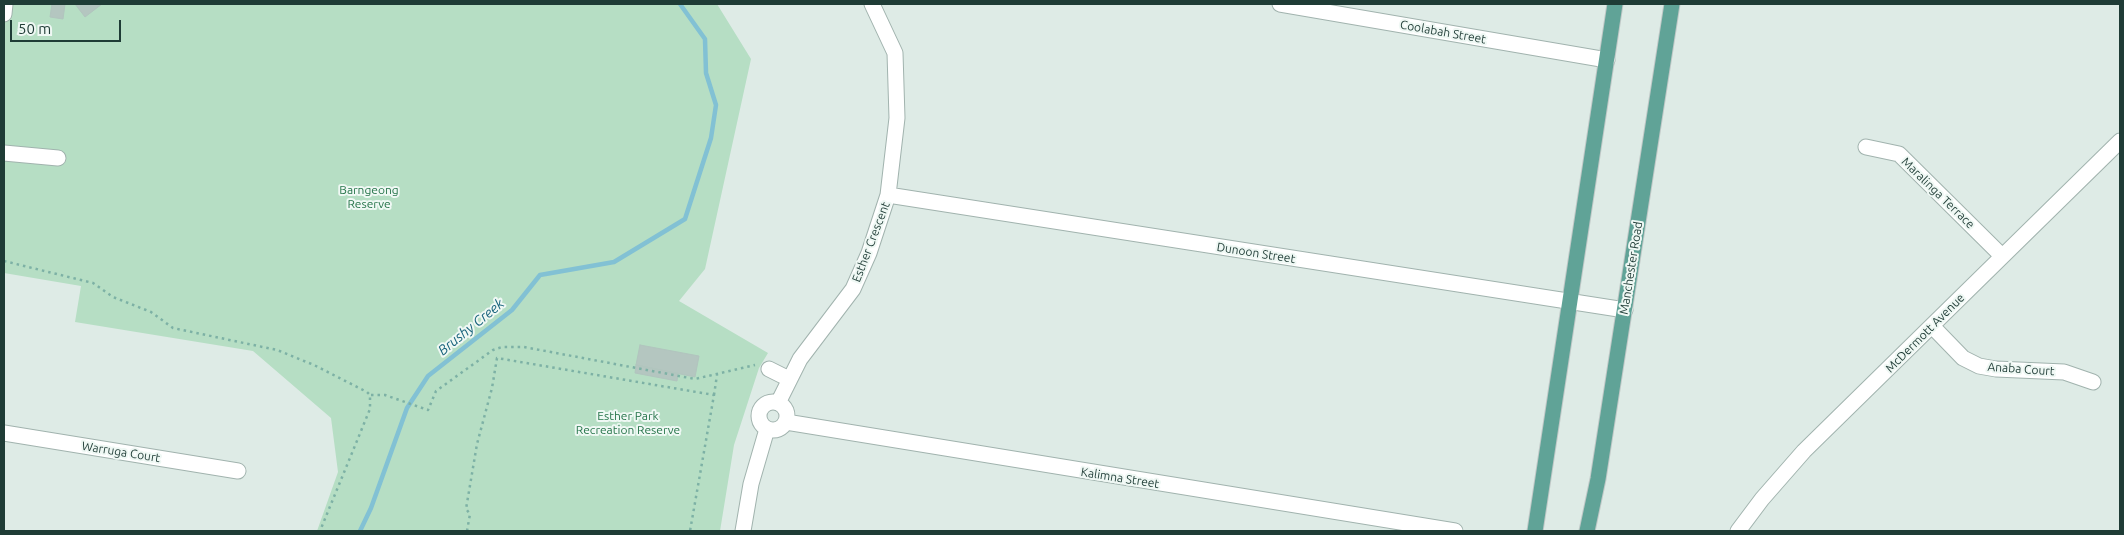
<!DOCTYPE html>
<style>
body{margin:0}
#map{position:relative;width:2124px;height:535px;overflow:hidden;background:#deebe6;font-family:Ubuntu,sans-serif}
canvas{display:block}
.frame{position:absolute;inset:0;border:5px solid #1f3c36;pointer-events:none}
.scale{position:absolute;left:10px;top:20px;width:111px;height:22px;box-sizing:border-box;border:2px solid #1f3c36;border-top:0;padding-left:6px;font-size:15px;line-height:18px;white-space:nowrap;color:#1f3c36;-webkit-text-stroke:4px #eff8f4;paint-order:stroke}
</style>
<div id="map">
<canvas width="2124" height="535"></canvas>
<div class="frame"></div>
<div class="scale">50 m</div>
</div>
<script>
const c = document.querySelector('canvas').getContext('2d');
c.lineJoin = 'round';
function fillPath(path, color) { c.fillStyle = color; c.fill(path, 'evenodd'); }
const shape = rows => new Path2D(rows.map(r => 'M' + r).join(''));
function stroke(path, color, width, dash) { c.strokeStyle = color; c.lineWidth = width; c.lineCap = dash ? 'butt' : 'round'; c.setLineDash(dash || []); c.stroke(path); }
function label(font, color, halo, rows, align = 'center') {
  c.font = font + ' Ubuntu,sans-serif'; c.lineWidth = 4; c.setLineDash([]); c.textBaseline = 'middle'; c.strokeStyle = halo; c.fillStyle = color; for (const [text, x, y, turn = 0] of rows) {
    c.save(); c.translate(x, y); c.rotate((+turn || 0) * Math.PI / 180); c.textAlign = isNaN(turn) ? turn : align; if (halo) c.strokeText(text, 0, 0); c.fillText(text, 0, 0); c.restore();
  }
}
fillPath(shape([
 [4,4,717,4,751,59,705,269,679,301,768,353,759,368,734,445,720,531,317,531,338,472,331,418,253,351,75,322,81,286,4,273]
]), '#b6dec4');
stroke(shape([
 [360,531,371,508,407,408,428,376,512,310,540,275,614,262,685,219,711,138,716,105,706,73,705,39,680,4]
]), '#82c1d4', 4.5);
const building = shape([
 [52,4,65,4,63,19,50,17,52,4],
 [75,4,102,4,85,17,75,4],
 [640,345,699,356,695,377,636,365,640,345],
 [636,365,678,374,677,381,635,373,636,365]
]);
fillPath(building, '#b4c6c0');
stroke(building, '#b1c5be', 1);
const minor = shape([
 [1280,4,1607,60],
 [4,14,5,4],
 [1866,147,1899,154,2002,256],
 [4,153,58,158],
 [888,195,1625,310],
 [1932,326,1963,358,1979,366,1996,369,2064,372,2093,382],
 [769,369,789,379],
 '759 416a14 14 0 1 1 28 0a14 14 0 1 1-28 0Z',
 [778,403,800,359,853,289,869,253,888,195,897,118,895,53,872,4],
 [786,422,1455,531],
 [4,433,238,471],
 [743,531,751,484,767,429],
 [1738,531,1762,499,1804,451,2120,141]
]);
const major = shape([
 [1535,531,1615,4],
 [1587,531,1598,479,1672,4]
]);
stroke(minor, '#a1b3ae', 17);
stroke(major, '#c0c8c7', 17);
stroke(shape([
 [4,261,93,283,113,297,151,312,173,328,277,350,314,365,367,392,370,395,370,409,320,531],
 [371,395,385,395,428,410,436,391,493,350,502,347,524,347,695,379,755,365],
 [714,395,717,375],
 [467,531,470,514,466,509,477,444,492,388,497,358,714,395,690,531]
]), '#7db1a5', 2.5, [2.5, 4]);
stroke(minor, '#fff', 15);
stroke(major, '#60a397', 15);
label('12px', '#1f3c36', '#eff8f4', [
 ["Coolabah Street",1443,32,10],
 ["Maralinga Terrace",1938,193,44],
 ["Esther Crescent",871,242,-69],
 ["Dunoon Street",1256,253,9],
 ["Manchester Road",1631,268,-81],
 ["McDermott Avenue",1925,333,-45],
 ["Anaba Court",2021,369,4],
 ["Warruga Court",121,452,9],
 ["Kalimna Street",1120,478,9]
]);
label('12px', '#27754b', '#eff8f4', [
 ["Barngeong",369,190],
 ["Reserve",369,204],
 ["Esther Park",628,416],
 ["Recreation Reserve",628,430]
]);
label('italic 14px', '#16627b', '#eff8f4', [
 ["Brushy Creek",471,327,-39]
]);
</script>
